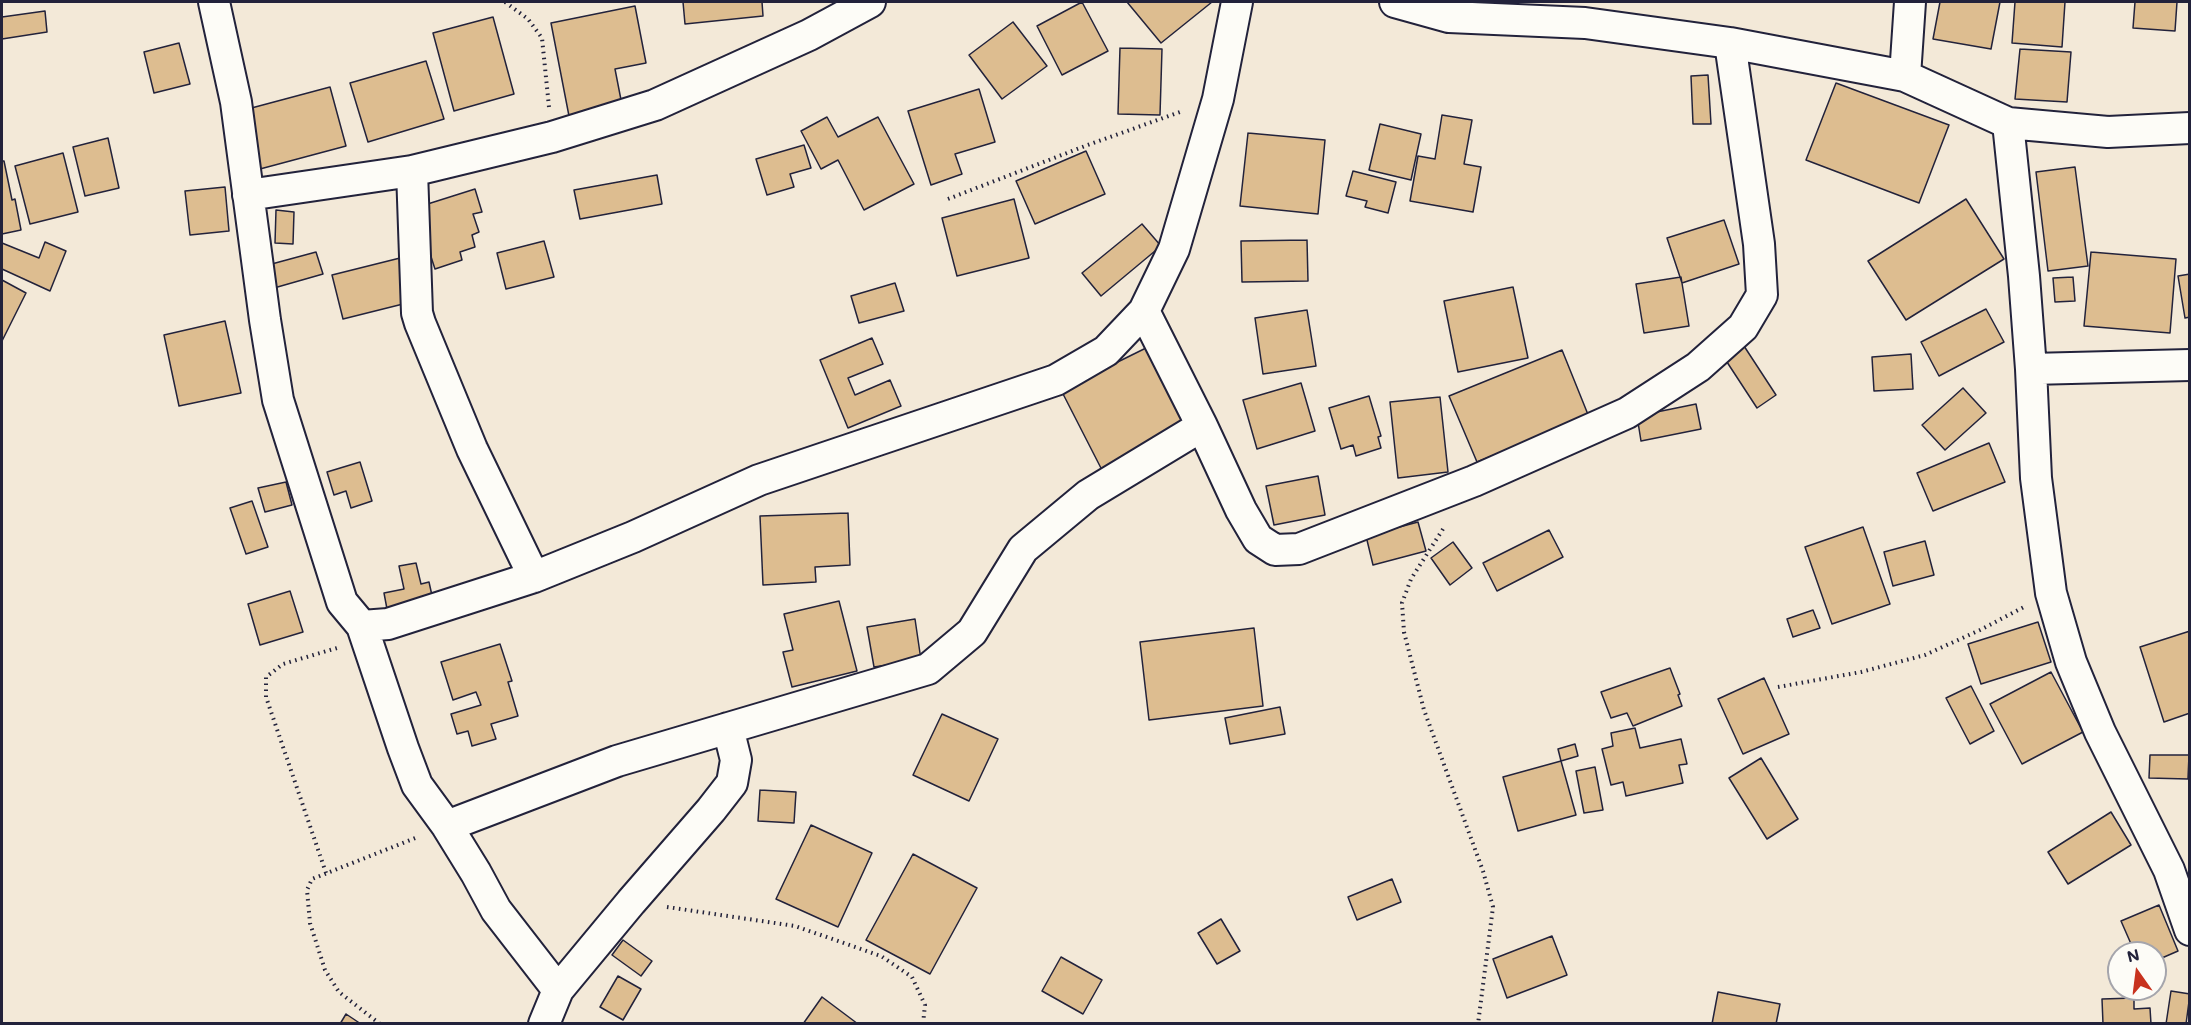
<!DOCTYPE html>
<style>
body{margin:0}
#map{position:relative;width:2191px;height:1025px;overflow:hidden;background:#f3e9d8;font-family:Mali,sans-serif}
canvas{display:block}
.frame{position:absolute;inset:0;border:3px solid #22223b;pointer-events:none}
.north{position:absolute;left:2107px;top:941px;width:60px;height:60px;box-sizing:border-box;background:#fdfcf7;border:2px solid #a5a5ac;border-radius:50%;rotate:346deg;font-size:16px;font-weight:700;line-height:24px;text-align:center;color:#22223b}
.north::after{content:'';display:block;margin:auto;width:21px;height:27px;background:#c8321e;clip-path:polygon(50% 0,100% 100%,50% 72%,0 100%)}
</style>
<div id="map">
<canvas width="2191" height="1025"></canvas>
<div class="frame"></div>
<div class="north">N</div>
</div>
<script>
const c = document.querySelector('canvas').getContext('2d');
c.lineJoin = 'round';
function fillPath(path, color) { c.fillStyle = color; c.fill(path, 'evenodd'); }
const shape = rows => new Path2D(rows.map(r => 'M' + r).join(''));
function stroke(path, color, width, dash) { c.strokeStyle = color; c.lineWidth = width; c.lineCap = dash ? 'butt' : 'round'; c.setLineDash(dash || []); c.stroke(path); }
const building = shape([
 [683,2,762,2,763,16,685,24,683,2],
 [1082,2,1108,51,1062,75,1037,26,1082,2],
 [1127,2,1212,2,1161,43,1127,2],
 [1940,2,2000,2,1991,49,1933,39,1940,2],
 [2015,2,2065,2,2062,47,2012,43,2015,2],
 [2135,2,2177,2,2175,31,2133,28,2135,2],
 [635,6,646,63,615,69,622,105,569,116,551,23,635,6],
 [45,11,47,32,2,39,2,17,45,11],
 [493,17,514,94,454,111,433,33,493,17],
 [1013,22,1047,66,1002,99,969,55,1013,22],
 [179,43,190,84,154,93,144,52,179,43],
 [1120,48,1162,49,1160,115,1118,114,1120,48],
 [2020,49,2071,52,2067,102,2015,99,2020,49],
 [426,61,444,119,368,142,350,83,426,61],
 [1708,75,1711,124,1693,124,1691,76,1708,75],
 [1836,83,1949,125,1919,203,1806,160,1836,83],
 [330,87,346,146,260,169,244,110,330,87],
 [979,89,995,142,955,154,962,174,931,185,908,111,979,89],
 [1442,115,1472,120,1464,164,1481,167,1473,212,1410,201,1418,156,1435,159,1442,115],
 [827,117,838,137,878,117,914,184,864,210,838,160,821,169,801,131,827,117],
 [1380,124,1421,134,1411,180,1369,170,1380,124],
 [1248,133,1325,140,1318,214,1240,206,1248,133],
 [108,138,119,188,85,196,73,147,108,138],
 [804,145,811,168,790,174,794,187,767,195,756,159,804,145],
 [1086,151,1105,194,1035,224,1016,181,1086,151],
 [63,153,78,212,30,224,15,166,63,153],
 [2,161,4,161,12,200,15,199,21,230,2,234,2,161],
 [2075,167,2088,266,2048,271,2036,172,2075,167],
 [1353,171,1396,182,1388,213,1365,207,1367,201,1346,196,1353,171],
 [657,175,662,204,580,219,574,190,657,175],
 [225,187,229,231,190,235,185,191,225,187],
 [475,189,482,212,473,214,479,232,472,235,475,247,460,252,462,260,435,269,415,208,475,189],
 [1014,199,1029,258,957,276,942,218,1014,199],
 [1966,199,2004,259,1906,320,1868,261,1966,199],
 [276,210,294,212,293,244,275,243,276,210],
 [1724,220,1739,264,1682,283,1667,238,1724,220],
 [1142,224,1161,246,1101,296,1082,273,1142,224],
 [1307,240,1308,281,1242,282,1241,241,1307,240],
 [544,241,554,277,506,289,497,253,544,241],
 [45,242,66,251,50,291,2,269,2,243,39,258,45,242],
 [316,252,323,274,274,288,268,265,316,252],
 [2091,252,2176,259,2170,333,2084,326,2091,252],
 [404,257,415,301,343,319,332,275,404,257],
 [2190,274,2190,317,2185,318,2178,276,2190,274],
 [1681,277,1689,326,1644,333,1636,284,1681,277],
 [2073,277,2075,301,2055,302,2053,278,2073,277],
 [2,280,26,293,2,341,2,280],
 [895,283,904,311,859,323,851,296,895,283],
 [1513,287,1528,358,1458,372,1444,301,1513,287],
 [1986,309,2004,342,1939,376,1921,342,1986,309],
 [1307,310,1316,366,1263,374,1255,318,1307,310],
 [225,321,241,393,179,406,164,335,225,321],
 [872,338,883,364,848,378,855,395,890,380,901,406,848,428,820,360,872,338],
 [1744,346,1776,395,1757,408,1725,359,1744,346],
 [1148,347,1190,430,1104,474,1061,390,1148,347],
 [1562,350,1589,417,1477,462,1449,396,1562,350],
 [1911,354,1913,389,1874,391,1872,357,1911,354],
 [1301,383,1315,431,1257,449,1243,400,1301,383],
 [1963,388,1986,413,1945,450,1922,425,1963,388],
 [1369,396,1381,436,1378,437,1381,448,1356,456,1353,445,1341,449,1329,408,1369,396],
 [1440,397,1448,472,1398,478,1390,402,1440,397],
 [1696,404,1701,429,1641,441,1637,416,1696,404],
 [1989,443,2005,482,1933,511,1917,473,1989,443],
 [360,462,372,501,351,508,346,491,334,495,327,472,360,462],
 [1318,476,1325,515,1274,525,1266,486,1318,476],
 [286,482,292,505,265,512,258,488,286,482],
 [252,501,268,547,246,554,230,508,252,501],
 [848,513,850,565,815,567,816,582,763,585,760,516,848,513],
 [1418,522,1426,551,1373,565,1366,536,1418,522],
 [1863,527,1890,604,1832,624,1805,547,1863,527],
 [1549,530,1563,557,1497,591,1483,563,1549,530],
 [1925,541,1934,575,1893,586,1884,552,1925,541],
 [1453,542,1472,568,1450,585,1431,558,1453,542],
 [416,563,421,584,429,582,433,600,387,609,384,593,404,589,399,566,416,563],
 [290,591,303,632,260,645,248,604,290,591],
 [839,601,857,671,792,687,783,652,793,650,784,614,839,601],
 [1813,610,1820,628,1793,637,1787,619,1813,610],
 [915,619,921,660,874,667,867,627,915,619],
 [2038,622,2051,662,1981,684,1968,644,2038,622],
 [1254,628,1263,706,1149,720,1140,642,1254,628],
 [2190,631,2190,713,2164,722,2140,647,2190,631],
 [500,644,512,681,508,682,518,716,491,724,496,739,472,746,468,731,457,734,451,714,481,705,476,692,453,700,441,662,500,644],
 [1670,668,1680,694,1678,695,1682,706,1633,726,1627,713,1611,718,1601,692,1670,668],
 [2051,672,2083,732,2022,764,1990,704,2051,672],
 [1764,678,1789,734,1743,754,1718,699,1764,678],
 [1971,686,1994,731,1970,744,1946,698,1971,686],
 [1280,707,1285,734,1230,744,1225,718,1280,707],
 [942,714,998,739,969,801,913,775,942,714],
 [1635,728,1640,748,1681,739,1687,764,1679,765,1683,783,1626,796,1623,782,1611,785,1602,749,1613,746,1611,733,1635,728],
 [1575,744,1578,756,1561,761,1558,749,1575,744],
 [2150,755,2189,755,2188,779,2149,778,2150,755],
 [1761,758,1798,819,1767,839,1729,778,1761,758],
 [1561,761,1576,815,1518,831,1503,777,1561,761],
 [1595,767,1603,810,1584,813,1576,771,1595,767],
 [760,790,796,792,794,823,758,821,760,790],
 [2111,812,2131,845,2068,884,2048,852,2111,812],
 [811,825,872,853,838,927,776,899,811,825],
 [913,854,977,888,930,974,866,940,913,854],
 [1392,879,1401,902,1357,920,1348,897,1392,879],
 [2159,905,2178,951,2155,961,2155,953,2135,953,2121,921,2159,905],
 [1221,919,1240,951,1217,964,1198,933,1221,919],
 [1552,936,1567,975,1507,998,1493,959,1552,936],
 [623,940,652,961,641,976,612,955,623,940],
 [1061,957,1102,980,1083,1014,1042,991,1061,957],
 [618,976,641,989,623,1020,600,1007,618,976],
 [2171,991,2190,994,2186,1024,2166,1024,2171,991],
 [1718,992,1780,1004,1776,1024,1712,1024,1718,992],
 [822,997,858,1024,803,1024,822,997],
 [2134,998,2134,1009,2150,1008,2151,1024,2103,1024,2102,999,2134,998],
 [346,1014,361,1024,340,1024,346,1014]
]);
fillPath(building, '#ddbd90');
stroke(building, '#22223b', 1.5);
const street = shape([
 [214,2,236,102,265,320,278,400,342,602,362,626,388,624,534,577,633,537,759,480,1056,380,1106,351,1144,311,1174,249,1218,99,1237,2],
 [1395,2,1449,17,1585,23,1730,43,1905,76,2008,123,2108,132,2190,128],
 [1905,76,1910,2],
 [2008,123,2024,276,2031,369,2036,478,2051,593,2071,662,2100,732,2169,870,2190,930],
 [412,171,417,313,420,323,472,449,534,577],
 [248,195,412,171,552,137,655,105,809,35,870,2],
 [1144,311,1202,426,1241,510,1258,539,1275,550,1299,549,1474,481,1627,413,1698,367,1743,327,1762,295,1759,244,1730,43],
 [2031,369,2190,365],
 [362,626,403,748,417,785,447,826,476,873,496,910,558,990],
 [447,826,617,761,928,669,972,632,1023,549,1088,495,1202,426],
 [544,1024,558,990,631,902,711,810,732,783,736,760,728,728]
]);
stroke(street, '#22223b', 34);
stroke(shape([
 [505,2,528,19,542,38,549,107],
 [948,199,1085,146,1180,112],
 [1443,529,1411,579,1402,603,1404,632,1424,710,1483,871,1493,907,1478,1024],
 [1778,687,1861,672,1925,655,1980,630,2024,607],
 [326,873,266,697,266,677,283,664,337,648],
 [667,907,795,926,881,956,912,977,925,1005,923,1024],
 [380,1024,339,992,325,970,310,923,307,890,312,879,418,837]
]), '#22223b', 4, [1.5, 4.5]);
stroke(street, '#fdfcf7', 30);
</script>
